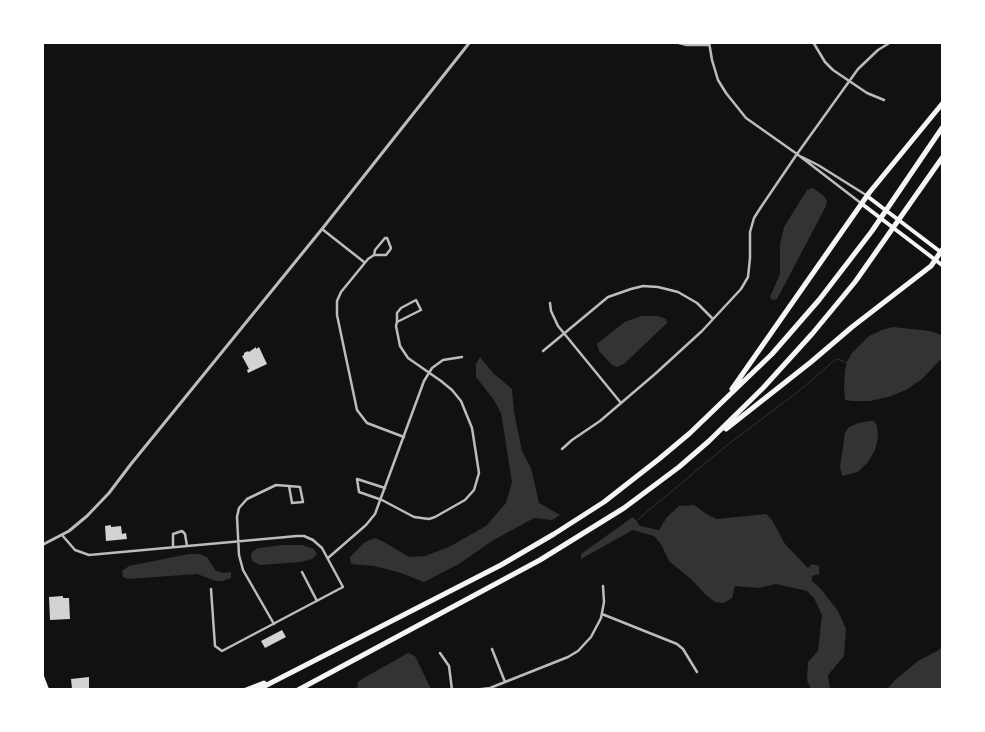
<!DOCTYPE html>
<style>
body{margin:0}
#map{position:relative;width:985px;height:732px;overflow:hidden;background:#111;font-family:"Asap Condensed",sans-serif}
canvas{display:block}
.frame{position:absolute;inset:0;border:44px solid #fff;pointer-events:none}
</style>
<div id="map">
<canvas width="985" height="732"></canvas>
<div class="frame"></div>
</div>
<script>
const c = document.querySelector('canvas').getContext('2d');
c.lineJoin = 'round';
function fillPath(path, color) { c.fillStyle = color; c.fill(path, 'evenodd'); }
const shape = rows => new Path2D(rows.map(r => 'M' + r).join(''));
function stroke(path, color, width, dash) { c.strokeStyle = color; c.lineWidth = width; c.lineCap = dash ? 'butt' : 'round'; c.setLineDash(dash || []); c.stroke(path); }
fillPath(shape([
 [813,188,824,196,827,201,826,206,777,299,772,300,770,297,780,274,780,244,784,227,807,190],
 [641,316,657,316,666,319,667,323,624,364,617,367,612,365,599,351,597,344,599,342,625,322],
 [893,327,930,331,942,335,942,358,922,379,906,390,888,397,870,401,852,401,845,400,844,387,845,371,847,362,851,354,869,336,882,330],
 [480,357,493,373,512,389,514,412,522,451,531,468,539,503,560,515,552,520,534,518,492,541,459,564,424,582,398,572,374,566,351,564,350,557,365,542,375,538,384,542,409,557,425,556,449,547,486,526,506,503,512,482,501,413,494,400,476,377,476,364],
 [870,421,874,421,877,426,878,438,875,450,868,462,858,472,842,476,840,467,845,433,848,428,858,423],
 [694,505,708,515,717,519,766,514,772,520,785,544,808,568,812,564,819,566,819,574,812,576,812,581,820,588,838,611,846,629,844,656,828,675,830,689,811,689,807,680,808,662,818,651,822,615,814,598,807,591,776,584,759,588,735,586,732,598,724,603,715,602,706,595,692,580,669,561,661,544,654,536,633,530,581,559,581,554,633,517,640,526,659,530,667,517,679,506],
 [283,545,302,545,314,549,317,554,312,559,301,562,260,565,252,561,251,555,253,551,258,548],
 [189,554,199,554,207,557,215,570,222,573,230,572,231,573,231,578,223,581,216,581,197,574,127,579,123,577,122,571,129,566],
 [942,646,942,689,887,689,895,680,918,661,939,650],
 [408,653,415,656,431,689,357,689,358,682,362,679]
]), '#333');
stroke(shape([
 [636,521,726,446,799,391,835,360,838,359,847,363]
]), '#333', 1);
fillPath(shape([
 [256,347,256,349,259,347,267,364,248,373,247,370,249,369,242,356,244,355,244,353,248,351,249,352],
 [111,525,111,527,121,526,122,534,126,533,127,539,106,541,105,526],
 [63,596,63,598,69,598,70,619,50,620,49,597],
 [282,630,286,637,265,648,261,641],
 [89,677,89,688,72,689,71,679]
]), '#d3d3d3');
stroke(shape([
 [675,42,687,45,709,45],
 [709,42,712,60,718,80,726,93,746,118,797,154,862,204],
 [813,42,825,62,833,70,867,93,884,100],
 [802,157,818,165,866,195],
 [322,229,364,262],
 [374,255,375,250,385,238,387,238,391,248,390,250,386,255,374,255,368,259,341,292,337,301,337,315,357,410,367,423,404,437],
 [550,303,551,311,558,326,621,403],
 [543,351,608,297,631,289,643,286,658,287,678,292,697,303,713,319],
 [562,449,572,440,600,421,655,374,702,331,741,289,748,277,750,258,750,232,754,218,761,207,797,154,858,69,878,50,891,42],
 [385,488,357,479,359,492,382,500,414,517,429,519,435,517,465,500,474,490,479,473,472,428,461,401,452,390,441,381,408,358,400,346,396,326,397,322,421,310,416,300,401,308,397,313,397,322],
 [62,535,75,550,89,555,297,536,304,536,313,540,322,548,343,587,222,651,215,646,211,589],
 [173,547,173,534,182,531,185,534,187,546],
 [328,558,366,525,375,514,424,381,432,368,443,360,462,357],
 [302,572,317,601],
 [602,614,677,644,683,649,697,672],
 [274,624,243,570,239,555,237,517,239,508,247,499,276,485,289,486,292,503,303,502,300,487,289,486],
 [492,649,505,682],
 [440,653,449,666,452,690],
 [474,690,490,688,568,657,578,651,591,637,601,618,604,602,603,586]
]), '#bcbcbc', 2.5);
stroke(shape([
 [42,545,69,531,87,516,109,493,131,464,322,229,470,42]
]), '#bcbcbc', 3);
stroke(shape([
 [867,196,942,253],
 [862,204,942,265]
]), '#f5f5f5', 4);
stroke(shape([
 [42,677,47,690]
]), '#f5f5f5', 4.5);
stroke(shape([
 [732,389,869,193,942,104],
 [726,429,811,362,852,327,931,266,942,250],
 [246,690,264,683],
 [257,690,501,565,554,534,604,502,659,459,690,433,772,354,819,300,872,231,942,128],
 [298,690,540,560,624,508,679,467,709,441,763,388,812,334,855,282,942,158]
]), '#f5f5f5', 5);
</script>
